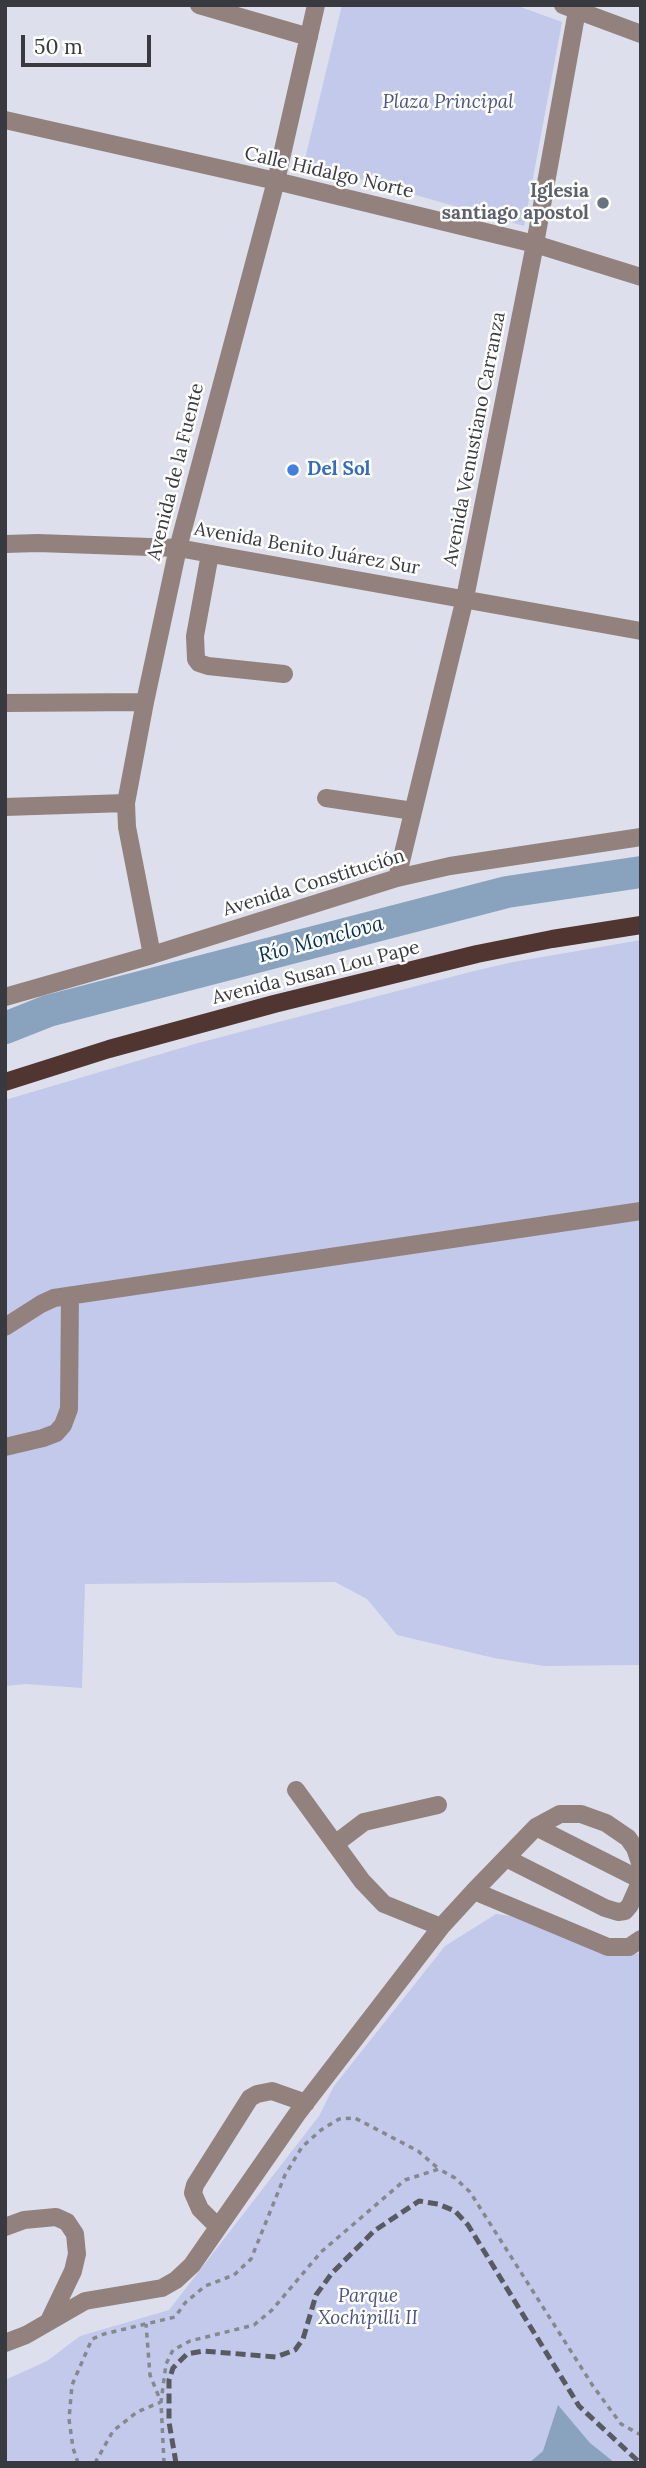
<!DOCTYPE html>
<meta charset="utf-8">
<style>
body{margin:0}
#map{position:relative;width:646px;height:2468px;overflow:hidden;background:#dde0ec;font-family:Lora,serif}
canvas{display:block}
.frame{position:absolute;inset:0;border:7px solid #393a3f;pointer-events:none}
.scale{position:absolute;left:21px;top:35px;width:130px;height:32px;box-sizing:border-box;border:4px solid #393a3f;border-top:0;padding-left:9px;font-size:21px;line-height:24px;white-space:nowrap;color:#393a3f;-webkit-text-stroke:5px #fff;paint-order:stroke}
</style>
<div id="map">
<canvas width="646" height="2468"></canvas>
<div class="frame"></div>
<div class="scale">50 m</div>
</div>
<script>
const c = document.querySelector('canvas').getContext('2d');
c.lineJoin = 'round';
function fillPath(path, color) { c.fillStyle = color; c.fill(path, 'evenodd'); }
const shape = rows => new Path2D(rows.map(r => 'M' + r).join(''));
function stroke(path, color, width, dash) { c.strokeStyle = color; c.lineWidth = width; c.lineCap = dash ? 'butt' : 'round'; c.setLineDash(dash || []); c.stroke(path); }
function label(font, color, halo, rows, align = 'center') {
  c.font = font + ' Lora,serif'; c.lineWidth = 5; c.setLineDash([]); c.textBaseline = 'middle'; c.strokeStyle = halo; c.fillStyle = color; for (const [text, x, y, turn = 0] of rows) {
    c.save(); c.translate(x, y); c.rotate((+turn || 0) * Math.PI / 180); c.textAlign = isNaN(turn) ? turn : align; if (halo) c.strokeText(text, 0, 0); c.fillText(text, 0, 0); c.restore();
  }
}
fillPath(shape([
 [342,5,515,5,562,22,524,226,304,163],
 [641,940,641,1665,544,1666,494,1658,397,1635,367,1599,335,1582,85,1584,82,1688,26,1684,5,1686,5,1100,198,1043,470,972,513,962],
 [496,1914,533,1919,625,1955,641,1953,641,2463,5,2463,5,2380,47,2361,80,2336,169,2310,319,2116,334,2086,445,1946]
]), '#c2c9ea');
fillPath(shape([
 [558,2405,590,2443,615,2463,529,2463,543,2451]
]), '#89a3be');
stroke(shape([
 [5,1028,48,1011,507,892,641,872]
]), '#89a3be', 32);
stroke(shape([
 [78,2463,73,2448,69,2419,72,2385,92,2339,104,2334,175,2317,185,2303,205,2286,234,2275,251,2259,285,2175,302,2147,321,2130,339,2119,355,2118,418,2151,439,2169],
 [95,2463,113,2431,137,2412,161,2402,150,2375,146,2324],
 [164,2463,161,2402,166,2364,173,2350,190,2341,254,2325,272,2310,321,2252,405,2180,439,2169,455,2178,470,2192,593,2386,621,2424,641,2435]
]), '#868890', 3.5, [5, 5]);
stroke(shape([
 [199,5,309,37],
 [563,5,641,34],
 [5,120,276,181,535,244,641,277],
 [5,544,38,543,178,548,641,631],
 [210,554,195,636,196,659,199,663,208,666,284,674],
 [5,703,145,702],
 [326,798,413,811],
 [5,807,126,803],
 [397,878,465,598,535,244,578,5],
 [152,955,127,827,126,803,145,702,178,548,276,181,316,5],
 [5,997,152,955,397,878,450,866,641,837],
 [5,1327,41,1304,54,1298,641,1211],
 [5,1447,43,1438,56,1433,63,1425,69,1409,70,1296],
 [296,1790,362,1881,384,1904,441,1927],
 [536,1827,641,1880],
 [335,1844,364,1822,438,1805],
 [506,1858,605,1908,618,1912,625,1911,630,1905,641,1880,641,1868],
 [474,1891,536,1827,560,1814,581,1814,606,1823,628,1838,635,1848,641,1866],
 [5,2227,24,2220,56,2217,67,2222,75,2234,77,2254,73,2271,50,2319],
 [218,2227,200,2209,193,2193,195,2185,250,2098,257,2094,272,2091,306,2103],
 [5,2343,26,2335,85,2301,162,2288,176,2280,192,2265,297,2114,441,1927,474,1891,608,1947,629,1947,641,1939]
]), '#93817e', 18);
stroke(shape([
 [5,1082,109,1049,274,1004,477,954,552,939,641,925]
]), '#513531', 18);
stroke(shape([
 [176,2463,169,2422,169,2380,173,2368,187,2354,204,2351,276,2357,295,2350,303,2339,316,2295,332,2273,374,2231,419,2201,438,2204,455,2211,468,2225,579,2406,640,2463]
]), '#595a61', 5, [10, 5]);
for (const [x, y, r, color] of [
 [603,203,7,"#6b7280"],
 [293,470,7,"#3f7fe0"]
]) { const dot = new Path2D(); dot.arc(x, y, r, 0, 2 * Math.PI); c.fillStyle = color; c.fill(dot); stroke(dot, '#fff', 2.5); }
label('italic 19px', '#4a5383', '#fff', [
 ["Plaza Principal",448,103],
 ["Parque",368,2297],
 ["Xochipilli II",368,2319]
]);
label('19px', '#393a3f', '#fff', [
 ["Calle Hidalgo Norte",329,173,13],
 ["Avenida Venustiano Carranza",475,439,-79],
 ["Avenida de la Fuente",176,472,-76],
 ["Avenida Benito Juárez Sur",307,549,10],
 ["Avenida Constitución",314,883,-17],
 ["Avenida Susan Lou Pape",316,973,-14]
]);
label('bold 19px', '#5b616d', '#fff', [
 ["Iglesia",589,192],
 ["santiago apostol",589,214]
], 'right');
label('bold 19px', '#366cbe', '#fff', [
 ["Del Sol",307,470]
], 'left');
label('italic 21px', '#033054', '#fff', [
 ["Río Monclova",321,940,-15]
]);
</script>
